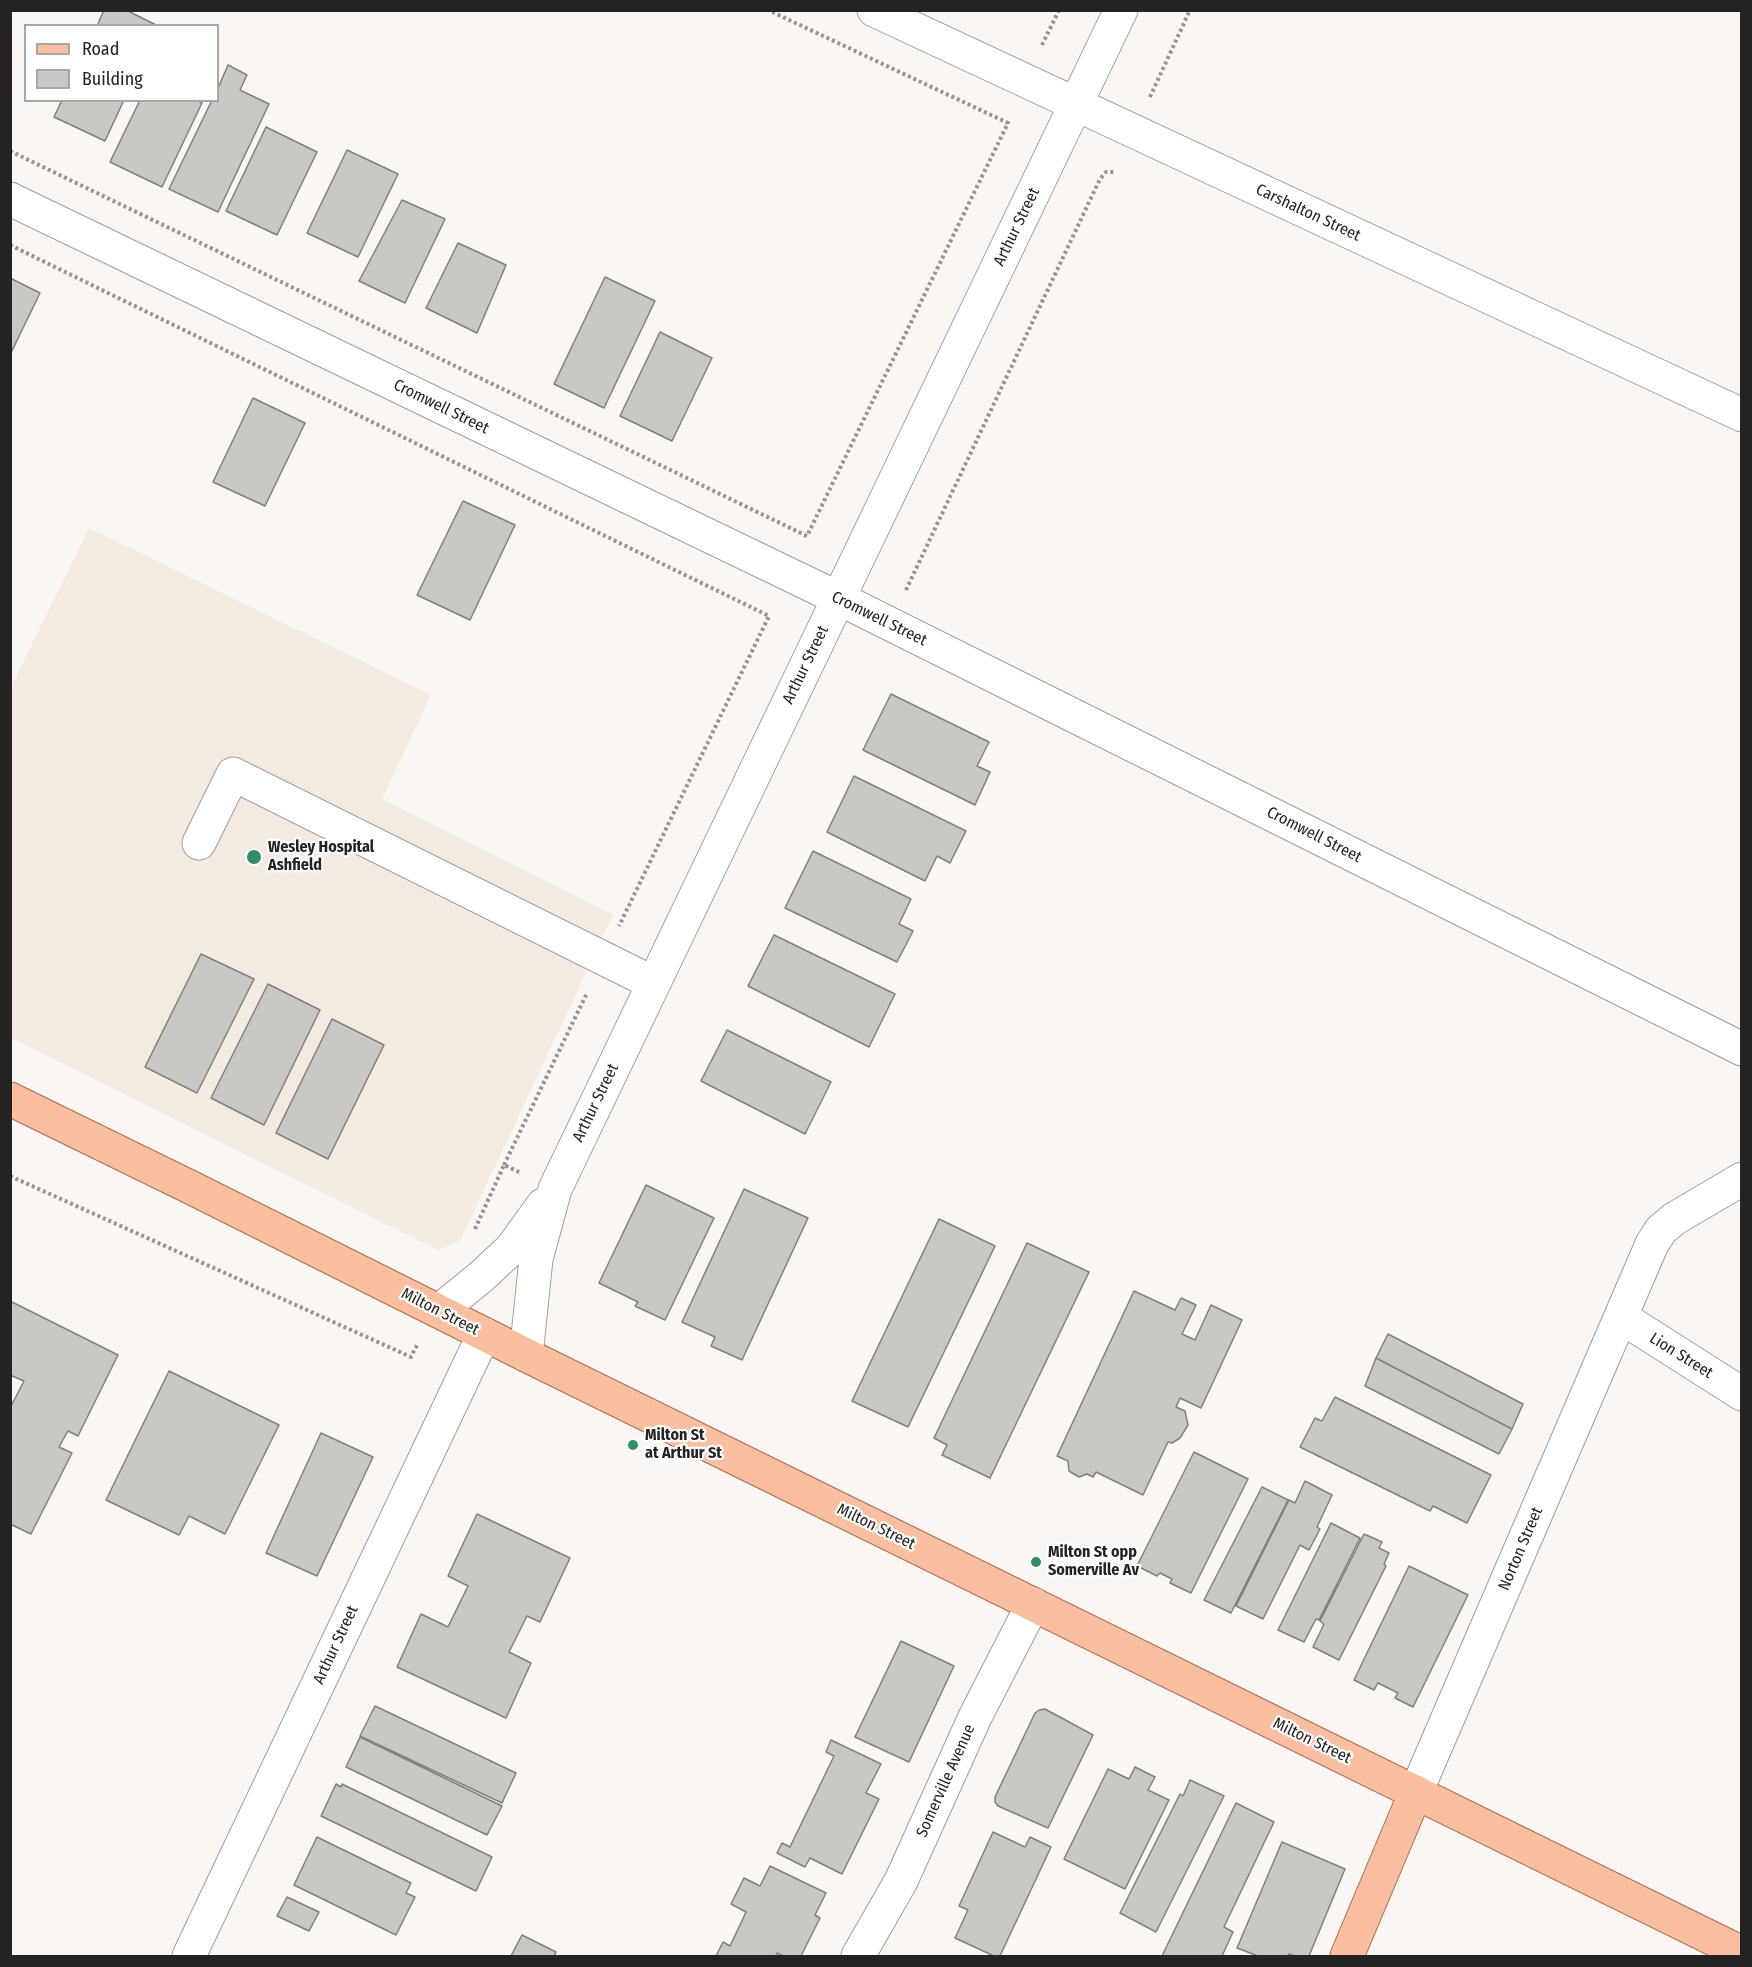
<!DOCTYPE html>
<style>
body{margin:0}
#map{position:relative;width:1752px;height:1967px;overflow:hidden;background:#f9f6f3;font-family:"Fira Sans Condensed",sans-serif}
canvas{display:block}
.frame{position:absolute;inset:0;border:12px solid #242322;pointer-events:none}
.legend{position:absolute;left:24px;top:24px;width:195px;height:78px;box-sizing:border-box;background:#fff;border:2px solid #a7a7a7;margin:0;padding:8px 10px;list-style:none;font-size:18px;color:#242322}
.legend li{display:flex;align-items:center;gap:12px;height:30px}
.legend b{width:30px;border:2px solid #a7a7a7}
</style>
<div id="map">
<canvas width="1752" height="1967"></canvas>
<div class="frame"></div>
<ul class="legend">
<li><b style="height:8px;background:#fabea1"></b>Road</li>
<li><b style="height:16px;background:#c9c7c4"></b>Building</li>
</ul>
</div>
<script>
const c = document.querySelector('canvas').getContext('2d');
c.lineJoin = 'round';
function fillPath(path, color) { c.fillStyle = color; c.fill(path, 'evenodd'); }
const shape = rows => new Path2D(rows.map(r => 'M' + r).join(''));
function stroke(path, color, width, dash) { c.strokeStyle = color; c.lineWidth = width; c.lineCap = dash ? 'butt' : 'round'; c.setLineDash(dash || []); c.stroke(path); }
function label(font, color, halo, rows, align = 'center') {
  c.font = font + ' "Fira Sans Condensed",sans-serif'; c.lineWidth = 4.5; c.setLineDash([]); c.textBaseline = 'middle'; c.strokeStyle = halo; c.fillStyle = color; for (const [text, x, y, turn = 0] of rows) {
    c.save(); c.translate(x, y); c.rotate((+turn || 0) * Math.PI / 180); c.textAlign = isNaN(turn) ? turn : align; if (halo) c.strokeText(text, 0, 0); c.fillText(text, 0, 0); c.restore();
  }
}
fillPath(shape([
 [89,528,431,695,382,799,613,915,460,1241,438,1250,11,1038,10,689]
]), '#f3eae1');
const building = shape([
 [104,10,126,10,158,26,97,26,104,10],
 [228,65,247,75,240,90,269,104,218,212,169,189,212,100,218,100,218,88,228,65],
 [62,100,124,100,105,141,54,117,62,100],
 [140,100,197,100,202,103,162,187,110,162,140,100],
 [266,127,317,152,277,235,226,211,266,127],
 [347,150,398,174,358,257,307,233,347,150],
 [402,200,445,219,405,303,359,281,402,200],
 [458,243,506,265,477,333,426,308,458,243],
 [605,277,655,301,604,408,554,384,605,277],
 [10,278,40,293,10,355,10,278],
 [660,332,712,358,672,441,620,416,660,332],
 [253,398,305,423,265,506,213,482,253,398],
 [463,501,515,525,470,620,417,595,463,501],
 [891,694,989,742,977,766,990,772,975,805,863,750,891,694],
 [854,776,966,831,950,863,937,856,925,881,827,832,854,776],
 [813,851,911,899,899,924,913,931,897,962,785,908,813,851],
 [774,935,895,994,869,1047,748,986,774,935],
 [201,954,254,979,197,1093,145,1067,201,954],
 [268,984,320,1010,264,1125,211,1098,268,984],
 [332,1019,384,1045,328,1159,276,1133,332,1019],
 [727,1030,831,1082,805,1134,701,1081,727,1030],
 [646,1185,714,1218,665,1320,635,1306,638,1302,599,1283,646,1185],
 [744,1189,808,1218,742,1360,711,1346,715,1337,682,1322,744,1189],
 [939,1219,995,1246,908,1427,852,1401,939,1219],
 [1027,1243,1089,1272,990,1478,942,1455,947,1445,934,1438,1027,1243],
 [1134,1291,1175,1310,1181,1298,1196,1305,1182,1334,1195,1340,1211,1305,1242,1320,1201,1408,1180,1398,1176,1407,1185,1411,1188,1425,1180,1438,1172,1443,1168,1442,1143,1495,1096,1472,1093,1477,1087,1474,1079,1477,1069,1471,1068,1461,1057,1456,1134,1291],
 [10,1301,118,1355,78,1436,68,1431,59,1447,72,1453,31,1534,10,1524,10,1408,24,1381,10,1375,10,1301],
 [1388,1334,1523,1404,1512,1429,1376,1358,1388,1334],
 [1376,1358,1512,1429,1499,1454,1365,1386,1376,1358],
 [169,1371,279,1425,225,1534,189,1516,179,1535,106,1500,169,1371],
 [1335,1397,1491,1475,1467,1523,1433,1506,1430,1511,1300,1447,1315,1418,1322,1421,1335,1397],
 [321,1433,373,1457,317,1576,266,1553,321,1433],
 [1194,1452,1248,1479,1191,1593,1170,1583,1172,1579,1160,1573,1157,1576,1137,1566,1194,1452],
 [1305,1481,1332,1495,1317,1527,1320,1529,1309,1550,1300,1545,1263,1619,1236,1606,1289,1500,1295,1503,1305,1481],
 [1262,1487,1288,1500,1231,1613,1204,1600,1262,1487],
 [477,1514,570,1558,540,1622,527,1616,509,1652,531,1663,506,1718,397,1667,421,1614,448,1627,468,1586,448,1576,477,1514],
 [1331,1523,1360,1538,1319,1620,1316,1619,1304,1642,1278,1630,1331,1523],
 [1364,1534,1382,1542,1379,1548,1389,1553,1384,1564,1386,1566,1339,1660,1313,1647,1324,1624,1320,1621,1364,1534],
 [1409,1566,1468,1595,1413,1707,1395,1698,1398,1693,1378,1683,1374,1690,1354,1680,1409,1566],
 [901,1641,954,1666,909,1762,855,1737,901,1641],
 [375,1706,516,1773,502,1803,360,1736,375,1706],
 [1045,1709,1093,1735,1048,1828,998,1806,995,1802,995,1797,1035,1713,1039,1710,1045,1709],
 [360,1737,502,1806,487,1835,346,1767,360,1737],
 [831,1740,881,1764,866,1793,879,1799,842,1874,810,1858,805,1867,777,1853,782,1843,790,1847,834,1756,826,1752,831,1740],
 [1135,1767,1155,1777,1148,1790,1169,1800,1125,1889,1064,1859,1108,1769,1129,1779,1135,1767],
 [1190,1780,1224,1796,1156,1932,1120,1913,1180,1794,1183,1796,1190,1780],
 [336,1784,341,1787,342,1784,492,1857,476,1891,321,1816,336,1784],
 [1236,1803,1274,1822,1224,1927,1233,1932,1222,1956,1162,1956,1236,1803],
 [993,1832,1025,1847,1030,1837,1051,1847,1000,1956,994,1956,955,1938,968,1910,959,1906,993,1832],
 [317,1837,411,1883,406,1893,415,1897,396,1935,294,1885,317,1837],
 [1282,1842,1345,1869,1309,1956,1295,1956,1289,1954,1288,1956,1258,1956,1237,1948,1282,1842],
 [770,1866,826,1893,815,1915,820,1918,801,1956,784,1956,777,1953,776,1956,716,1956,723,1942,730,1946,746,1912,731,1904,744,1878,760,1886,770,1866],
 [287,1897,319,1912,309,1931,277,1916,287,1897],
 [522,1935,556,1952,554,1956,511,1956,522,1935]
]);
fillPath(building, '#c9c7c4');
stroke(building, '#82807d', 1.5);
const minor = shape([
 [874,10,1742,415],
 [10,199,838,598,1742,1049],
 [199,843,233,774,653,983],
 [439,1311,482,1276,512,1248,543,1205],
 [1621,1317,1742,1394],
 [526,1355,536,1259,555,1189,1121,10],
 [1416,1792,1652,1244,1661,1230,1674,1219,1742,1179],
 [189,1956,484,1334],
 [858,1956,901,1881,975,1717,1033,1604]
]);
const major = shape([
 [10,1099,192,1188,532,1358,1742,1953],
 [1347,1956,1416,1792]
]);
stroke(minor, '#a29f9c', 35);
stroke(major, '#ac6c4c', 35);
stroke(shape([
 [1042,45,1059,10],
 [1150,97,1190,10],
 [10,151,807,536,1008,123,768,10],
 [10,245,769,616,619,926],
 [906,590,1100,179,1106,172,1115,172],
 [504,1165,587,993],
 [10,1176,411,1357,418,1343],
 [475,1229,504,1165,521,1173]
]), '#969492', 4, [3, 3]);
stroke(minor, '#fff', 33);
stroke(major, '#fabea1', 33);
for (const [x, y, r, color] of [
 [254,857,8,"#2f8e66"],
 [633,1445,6,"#2f8e66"],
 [1036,1562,6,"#2f8e66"]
]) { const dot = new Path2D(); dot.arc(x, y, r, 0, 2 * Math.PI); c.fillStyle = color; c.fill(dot); stroke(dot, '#fff', 2); }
label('16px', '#242322', '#fff', [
 ["Carshalton Street",1308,213,25],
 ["Arthur Street",1017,227,-64],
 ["Cromwell Street",441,407,26],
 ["Cromwell Street",879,619,26],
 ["Arthur Street",806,665,-64],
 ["Cromwell Street",1314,835,27],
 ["Arthur Street",596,1103,-64],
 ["Milton Street",440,1312,27],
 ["Lion Street",1681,1356,32],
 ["Milton Street",876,1527,26],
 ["Norton Street",1521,1549,-67],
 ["Arthur Street",336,1645,-65],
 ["Milton Street",1312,1741,26],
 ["Somerville Avenue",946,1781,-66]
]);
label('bold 16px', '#242322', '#fff', [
 ["Wesley Hospital",268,848],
 ["Ashfield",268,866],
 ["Milton St",645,1436],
 ["at Arthur St",645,1454],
 ["Milton St opp",1048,1553],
 ["Somerville Av",1048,1571]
], 'left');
</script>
